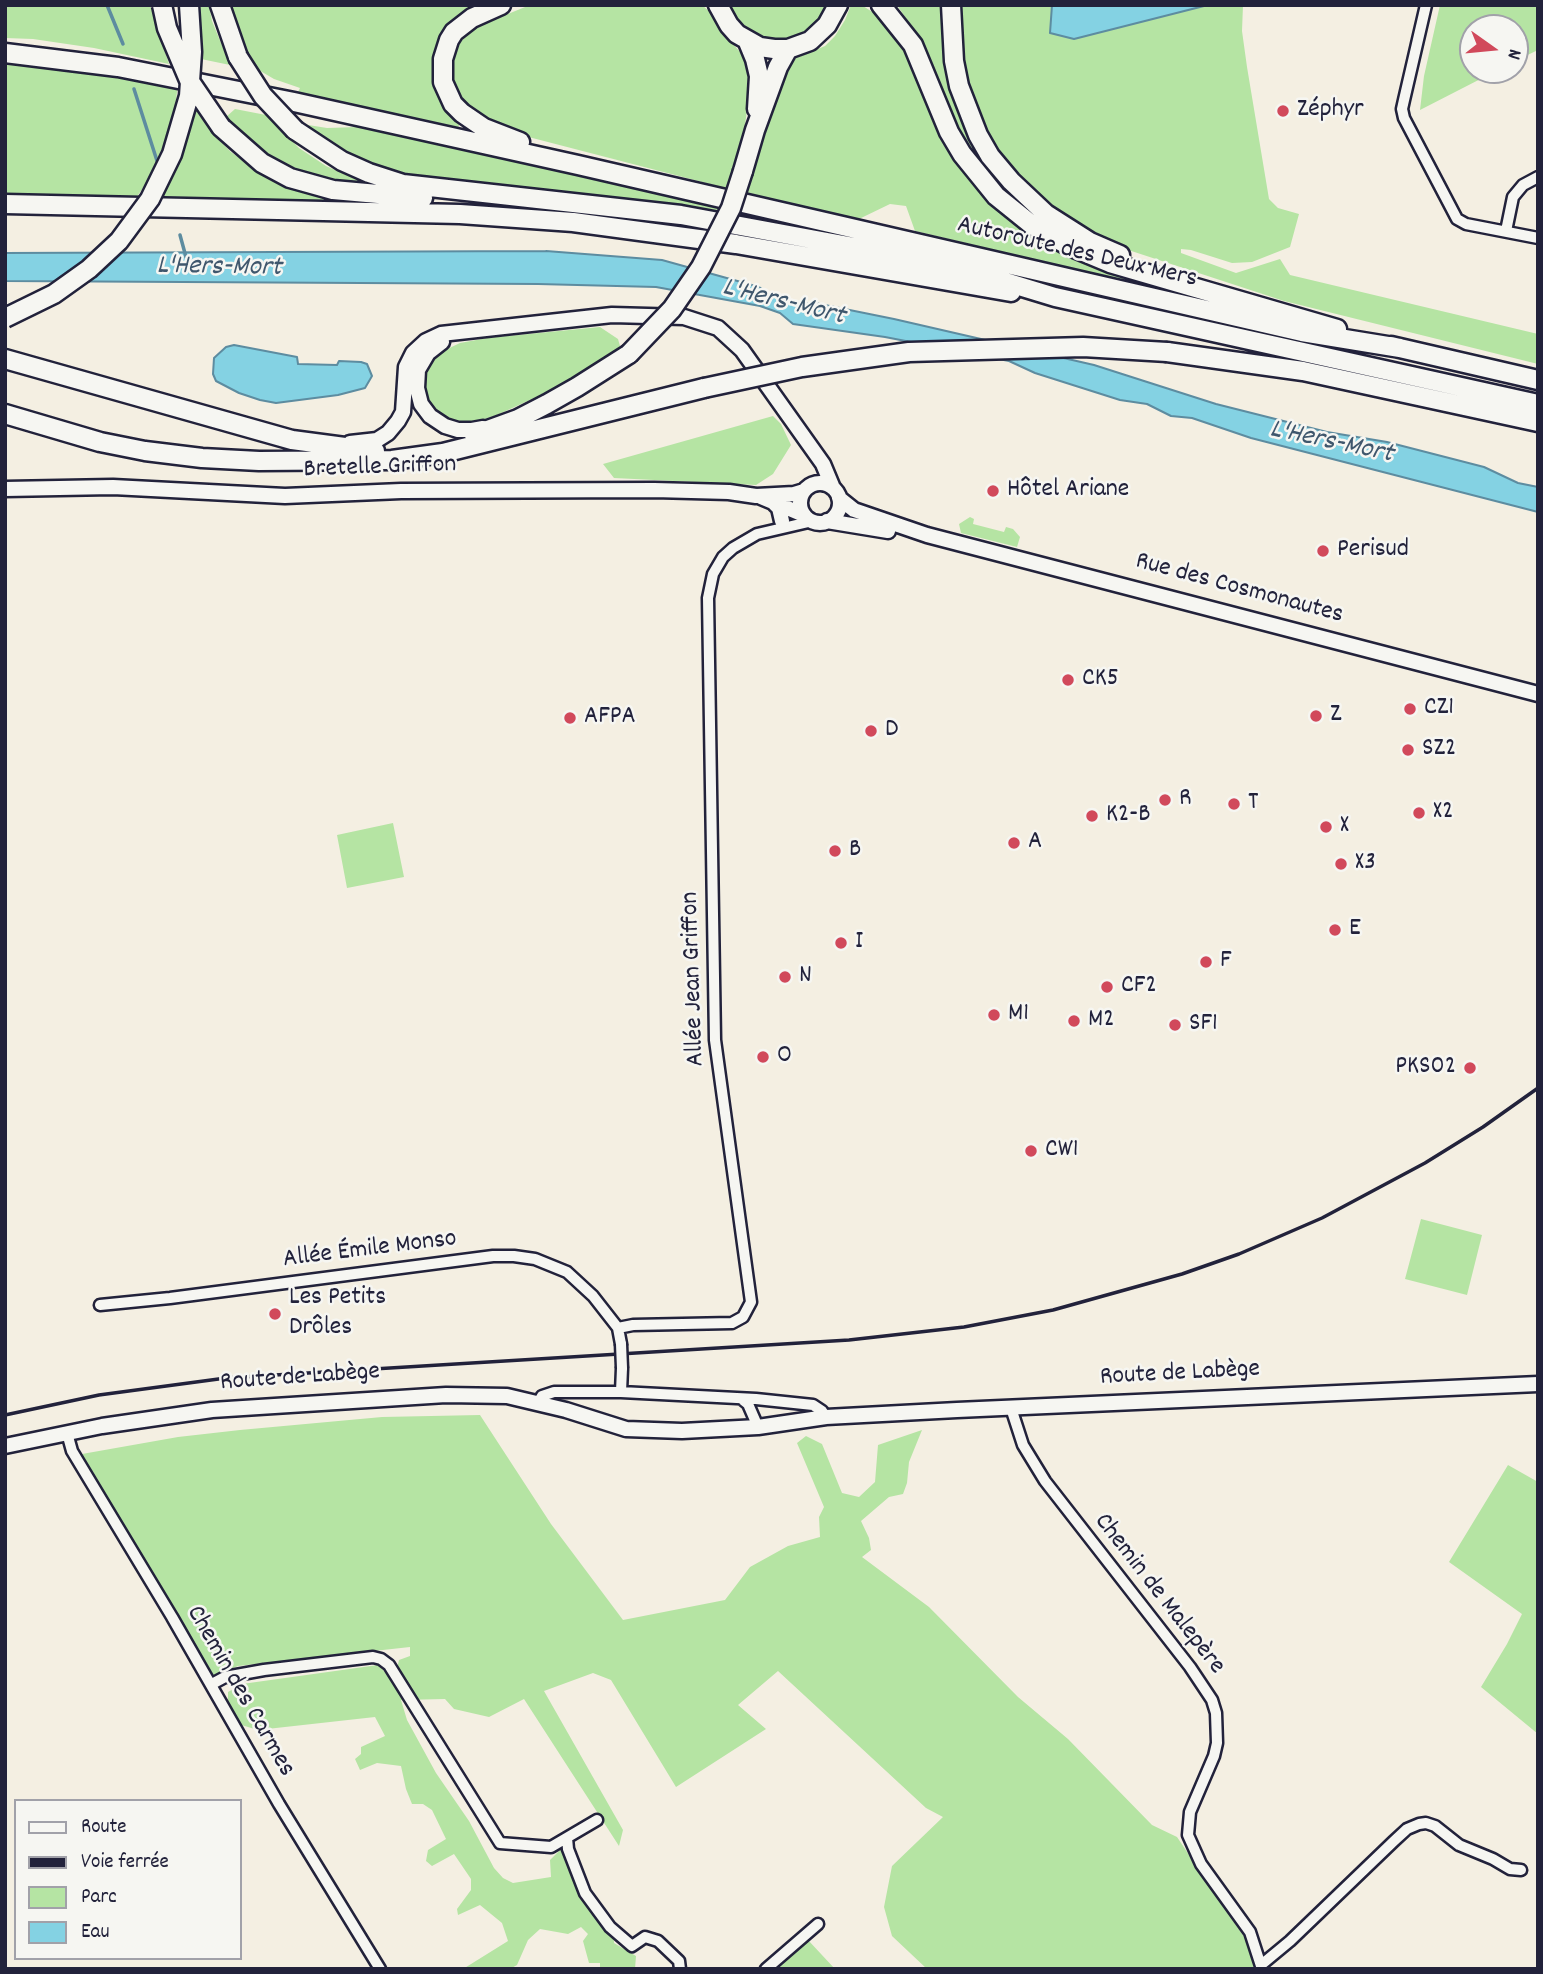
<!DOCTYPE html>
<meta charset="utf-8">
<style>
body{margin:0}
#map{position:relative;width:1543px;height:1974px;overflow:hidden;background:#f4efe2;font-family:Dekko,sans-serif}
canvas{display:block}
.frame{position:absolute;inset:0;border:7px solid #22223b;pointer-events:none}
.legend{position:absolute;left:14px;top:1799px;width:228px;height:161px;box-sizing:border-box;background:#f6f6f2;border:2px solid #a1a1a9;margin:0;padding:9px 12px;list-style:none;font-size:21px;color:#22223b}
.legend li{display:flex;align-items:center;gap:14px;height:35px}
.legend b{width:35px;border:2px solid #a1a1a9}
.north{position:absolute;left:1459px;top:14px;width:70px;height:70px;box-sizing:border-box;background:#f6f6f2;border:2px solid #a1a1a9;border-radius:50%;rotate:105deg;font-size:19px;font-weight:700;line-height:28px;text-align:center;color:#22223b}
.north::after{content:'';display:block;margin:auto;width:24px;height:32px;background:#d1495b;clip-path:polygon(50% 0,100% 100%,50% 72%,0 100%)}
</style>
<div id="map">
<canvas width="1543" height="1974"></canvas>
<div class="frame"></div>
<ul class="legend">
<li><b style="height:9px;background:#f6f6f2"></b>Route</li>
<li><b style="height:9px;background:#22223b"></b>Voie ferrée</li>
<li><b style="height:19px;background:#b5e4a3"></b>Parc</li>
<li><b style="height:19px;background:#84d2e3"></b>Eau</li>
</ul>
<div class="north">N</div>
</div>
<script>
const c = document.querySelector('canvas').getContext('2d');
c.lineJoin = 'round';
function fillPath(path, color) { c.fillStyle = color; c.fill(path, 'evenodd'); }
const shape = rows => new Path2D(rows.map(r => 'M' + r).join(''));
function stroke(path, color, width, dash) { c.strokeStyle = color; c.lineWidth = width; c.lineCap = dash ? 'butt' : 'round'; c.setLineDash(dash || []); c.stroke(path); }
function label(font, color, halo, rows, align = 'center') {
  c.font = font + ' Dekko,sans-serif'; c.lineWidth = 5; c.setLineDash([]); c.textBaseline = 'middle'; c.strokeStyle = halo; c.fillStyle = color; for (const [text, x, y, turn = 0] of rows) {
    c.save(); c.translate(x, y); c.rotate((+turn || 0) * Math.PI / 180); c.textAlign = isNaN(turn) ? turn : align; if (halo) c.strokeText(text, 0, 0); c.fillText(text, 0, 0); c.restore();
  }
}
fillPath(shape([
 [5,5,150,5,169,64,94,48,33,39,5,38],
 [198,5,209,5,212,21,230,65,201,59],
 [228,5,484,5,476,9,436,79,443,104,460,123,458,128,298,92,300,88,274,79,257,69,251,62],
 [530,5,702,5,710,12,721,31,742,54,748,66,751,79,744,133,729,189,517,134,496,126,468,108,459,96,452,80,451,67,457,45,476,27],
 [728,5,830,5,814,28,792,39,779,40,755,35,744,28,735,19],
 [851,5,863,6,877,15,902,41,981,188,1144,281,1142,285,915,231,906,206,890,204,859,219,745,193,786,71,796,58,825,46,835,36,845,20],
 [897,5,945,5,949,69,1023,201,1021,205,1001,186,969,147,948,105,927,50],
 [960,5,1052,5,1050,33,1074,39,1204,5,1243,5,1242,31,1247,67,1269,199,1278,208,1299,214,1290,247,1252,262,1232,263,1191,250,1181,249,1181,253,1236,273,1280,259,1290,275,1538,334,1538,364,1284,301,1110,244,1076,226,1050,207,1013,172,984,127,965,73,960,42],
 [1440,5,1538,5,1538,50,1515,61,1515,28,1473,28,1473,70,1498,70,1420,110,1424,76],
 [5,58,178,84,175,108,164,145,145,185,136,198,5,197],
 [235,109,266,115,299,148,326,166,374,187,311,179,267,160,230,124,226,117],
 [196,110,213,134,231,152,257,171,286,186,339,199,340,204,161,198,181,160],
 [302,124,327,128,358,127,722,207,720,212,628,199,419,178,391,172,368,163,343,152],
 [600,327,618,339,620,346,618,355,565,384,497,415,475,422,457,421,439,414,426,400,424,381,428,365,441,352,460,343,487,338],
 [773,416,781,424,791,445,773,474,756,485,614,478,603,464],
 [970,517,974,519,973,524,1004,532,1006,527,1013,529,1020,537,1017,547,961,533,959,524],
 [393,823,404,877,347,888,337,835],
 [1421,1219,1482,1235,1467,1295,1405,1279],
 [480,1415,551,1524,623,1620,725,1600,750,1567,788,1546,820,1537,819,1517,824,1507,797,1443,806,1436,822,1444,842,1493,859,1497,875,1482,878,1445,922,1430,909,1462,907,1483,903,1494,889,1497,861,1521,869,1538,871,1550,862,1557,929,1607,1018,1697,1068,1739,1152,1825,1177,1837,1255,1953,1257,1969,927,1969,892,1936,884,1907,892,1866,943,1817,926,1808,778,1671,738,1705,766,1729,676,1787,611,1680,593,1673,544,1691,623,1830,619,1846,524,1699,489,1717,454,1709,445,1699,401,1700,407,1720,436,1773,469,1821,494,1868,503,1878,513,1883,551,1877,550,1860,562,1848,573,1858,587,1891,613,1925,614,1943,636,1956,635,1969,600,1969,600,1963,589,1963,583,1941,588,1934,581,1927,568,1934,540,1929,528,1940,517,1965,510,1969,463,1969,508,1941,502,1923,480,1905,458,1915,457,1909,471,1890,471,1879,454,1854,432,1866,426,1861,428,1850,446,1839,432,1810,423,1804,412,1804,406,1789,401,1766,377,1763,360,1770,355,1759,361,1754,361,1747,385,1736,375,1717,258,1730,238,1724,228,1702,228,1692,242,1684,378,1665,389,1676,396,1673,399,1660,410,1656,410,1647,238,1666,214,1676,82,1454,178,1437,240,1430,382,1417],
 [1508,1465,1538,1482,1538,1734,1481,1687,1507,1644,1522,1614,1449,1562],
 [808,1940,835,1969,775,1969]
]), '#b5e4a3');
const water = shape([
 [1052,5,1204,5,1204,6,1074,39,1050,33,1052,5],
 [546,251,662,260,759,287,773,296,798,303,815,303,894,319,1094,365,1216,404,1327,432,1387,442,1484,467,1518,483,1538,487,1538,512,1251,438,1192,418,1171,416,1147,404,1120,400,1035,373,1009,361,885,337,793,324,780,313,760,306,656,287,538,284,5,281,5,253,546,251],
 [234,345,297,357,298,364,337,365,339,361,361,362,367,364,372,376,365,388,338,395,276,403,260,400,239,393,216,381,213,374,214,358,226,347,234,345]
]);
fillPath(water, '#84d2e3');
stroke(water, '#5d8ca0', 2);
stroke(shape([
 [107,5,123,44],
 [134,89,159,167],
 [180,235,186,257]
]), '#5d8ca0', 3.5);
const street = shape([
 [1426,5,1404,100,1402,109,1404,118,1457,219,1466,224,1538,238],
 [1506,231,1513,197,1523,185,1538,177],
 [100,1305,170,1298,493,1256,514,1256,535,1259,567,1272,593,1296,618,1328,621,1344],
 [618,1328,633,1325,732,1323,743,1317,751,1302,715,1040,708,598,713,574,723,557,733,548,757,534,813,521],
 [621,1392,622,1368],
 [743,1400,748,1404,758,1427],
 [538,1403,542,1396,554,1392,621,1392,756,1399,813,1405,822,1411,826,1417],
 [1011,1408,1023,1445,1045,1481,1190,1667,1212,1700,1216,1713,1217,1743,1214,1756,1190,1812,1188,1835,1201,1864,1250,1932,1262,1969],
 [67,1433,72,1451,172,1617,279,1804,380,1969],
 [212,1684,225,1677,264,1670,373,1657,381,1659,389,1665,500,1843,551,1847,597,1820],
 [567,1838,568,1849,585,1893,610,1927,632,1946,645,1937,658,1941,679,1961,680,1969],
 [1261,1965,1290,1941,1394,1841,1407,1829,1419,1824,1426,1823,1435,1826,1459,1845,1493,1859,1510,1869,1521,1870],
 [766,1969,818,1924]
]);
const secondary = shape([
 [442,342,428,353,418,370,417,388,421,404,430,416,445,426,458,430,472,430,483,428],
 [350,443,377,440,388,433,398,421,403,412,406,367,413,353,426,341,441,334,612,315,684,317,718,328,742,350,823,464,833,488],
 '800 503a20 20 0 1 1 40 0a20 20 0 1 1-40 0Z',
 [5,489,113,487,285,496,401,491,654,490,729,492,756,496,794,494,804,491],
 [761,497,804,515],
 [839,498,854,510,927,535,1538,694],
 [773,502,779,508,782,521],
 [827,521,888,531],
 [5,1446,102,1426,212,1410,446,1395,507,1396,566,1410,626,1429,682,1431,758,1427,826,1417,957,1410,1538,1384]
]);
const highway = shape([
 [220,5,238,57],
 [501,5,472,18,454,32,449,40,443,59,443,82,453,104,462,113,484,128,520,142],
 [718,5,729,25,737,34,760,47,774,49,788,49,810,41,827,25,838,5],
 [881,5,913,45,949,132,962,154,996,196,1032,225,1069,246,1110,263,1337,329],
 [951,5,954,61,959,86,978,135,990,156,1011,181,1046,214,1090,242,1120,255],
 [748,42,755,59,759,76,757,109],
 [5,53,118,67,294,102,578,165,1302,332,1400,348],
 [221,127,262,163,290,178,333,190,423,198],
 [295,130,342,161,369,173,403,184,681,215,865,249,986,276,1055,297,1538,404],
 [743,171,755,130,778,67,788,49],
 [5,204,460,214,573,222,736,244,1011,292],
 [1391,346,1538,380],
 [1167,352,1303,371,1538,422],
 [5,359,292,440,375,451],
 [5,414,100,442,145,451,202,458,259,461,392,460,443,453,704,388],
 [474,435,518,419,547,404,577,387,629,354]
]);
stroke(street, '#22223b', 15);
stroke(secondary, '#22223b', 19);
stroke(highway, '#22223b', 23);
stroke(street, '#f6f6f2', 10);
stroke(secondary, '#f6f6f2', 14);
stroke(highway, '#f6f6f2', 18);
stroke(shape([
 [5,1415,99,1395,226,1378,849,1340,964,1327,1053,1310,1182,1274,1239,1254,1322,1218,1425,1163,1483,1127,1538,1088]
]), '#22223b', 3.5);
const streetBridge = shape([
 [621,1344,622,1368]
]);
const highwayBridge = shape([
 [162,5,167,28,189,80,221,127],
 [238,57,263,96,295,130],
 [5,318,54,294,89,269,119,241,150,199,172,154,189,96,192,52,189,5],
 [629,354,672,309,701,267,731,208,743,171],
 [704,388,802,367,909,352,1083,347,1167,352]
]);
stroke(streetBridge, '#22223b', 15, []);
stroke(highwayBridge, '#22223b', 23, []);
stroke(streetBridge, '#f6f6f2', 10);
stroke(highwayBridge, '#f6f6f2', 18);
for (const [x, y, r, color] of [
 [1283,111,7,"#d1495b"],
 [993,491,7,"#d1495b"],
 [1323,551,7,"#d1495b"],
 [1068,680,7,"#d1495b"],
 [1410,709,7,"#d1495b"],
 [1316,716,7,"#d1495b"],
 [570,718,7,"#d1495b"],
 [871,731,7,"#d1495b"],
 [1408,750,7,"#d1495b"],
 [1165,800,7,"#d1495b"],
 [1234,804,7,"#d1495b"],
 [1419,813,7,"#d1495b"],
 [1092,816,7,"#d1495b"],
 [1326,827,7,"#d1495b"],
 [1014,843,7,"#d1495b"],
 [835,851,7,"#d1495b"],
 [1341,864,7,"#d1495b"],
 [1335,930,7,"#d1495b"],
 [841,943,7,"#d1495b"],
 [1206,962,7,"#d1495b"],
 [785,977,7,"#d1495b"],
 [1107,987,7,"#d1495b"],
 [994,1015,7,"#d1495b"],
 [1074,1021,7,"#d1495b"],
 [1175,1025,7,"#d1495b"],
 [763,1057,7,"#d1495b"],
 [1470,1068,7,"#d1495b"],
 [1031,1151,7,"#d1495b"],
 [275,1314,7,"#d1495b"]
]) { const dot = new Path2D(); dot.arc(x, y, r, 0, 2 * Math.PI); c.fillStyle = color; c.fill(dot); stroke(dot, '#f6f6f2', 2.5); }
label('26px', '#22223b', '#f6f6f2', [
 ["Zéphyr",1297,111],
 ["Hôtel Ariane",1007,491],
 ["Perisud",1337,551],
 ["CK5",1082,680],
 ["CZ1",1424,709],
 ["Z",1330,716],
 ["AFPA",584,718],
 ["D",885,731],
 ["SZ2",1422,750],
 ["R",1179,800],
 ["T",1248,804],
 ["X2",1433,813],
 ["K2-B",1106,816],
 ["X",1340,827],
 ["A",1028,843],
 ["B",849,851],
 ["X3",1355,864],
 ["E",1349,930],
 ["I",855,943],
 ["F",1220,962],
 ["N",799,977],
 ["CF2",1121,987],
 ["M1",1008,1015],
 ["M2",1088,1021],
 ["SF1",1189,1025],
 ["O",777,1057],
 ["PKS02",1456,1068,"right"],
 ["CW1",1045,1151],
 ["Les Petits",289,1299],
 ["Drôles",289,1329]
], 'left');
label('26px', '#22223b', '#f6f6f2', [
 ["Autoroute des Deux Mers",1077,254,13],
 ["Bretelle Griffon",380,469,-2],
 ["Rue des Cosmonautes",1239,590,15],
 ["Allée Jean Griffon",695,979,-92],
 ["Allée Émile Monso",370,1251,-7],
 ["Route de Labège",1180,1375,-3],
 ["Route de Labège",300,1379,-4],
 ["Chemin de Malepère",1158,1595,52],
 ["Chemin des Carmes",239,1692,60]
]);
label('italic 28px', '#3f576d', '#f6f6f2', [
 ["L'Hers-Mort",219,269,1],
 ["L'Hers-Mort",783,304,14],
 ["L'Hers-Mort",1331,444,12]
]);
</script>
